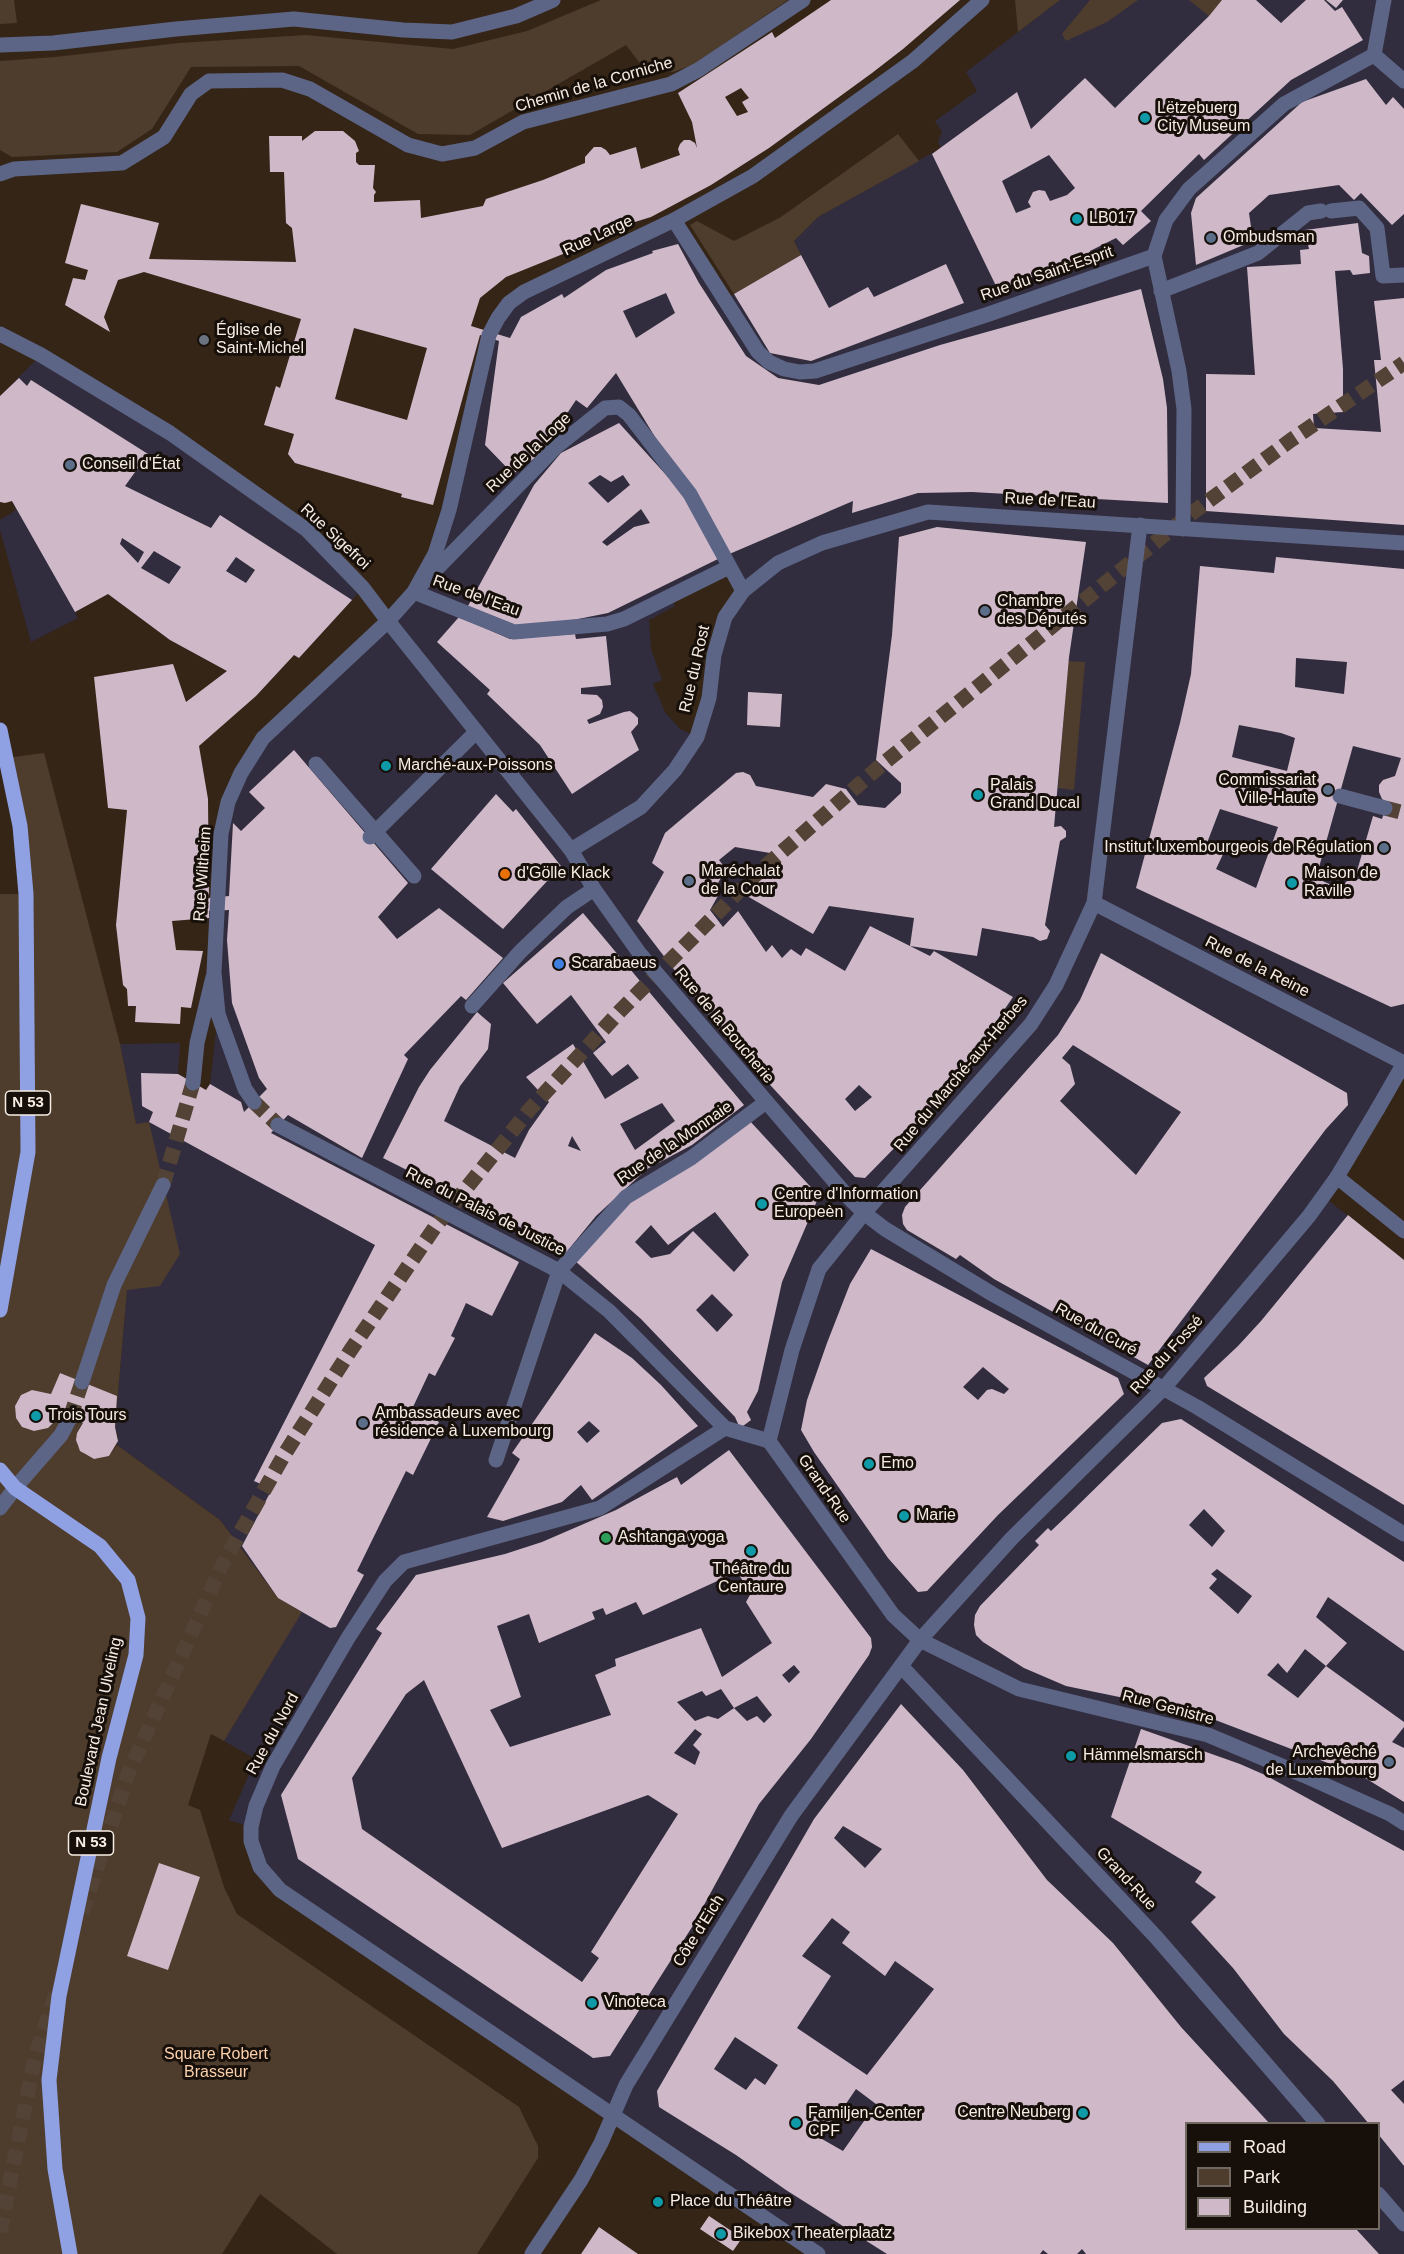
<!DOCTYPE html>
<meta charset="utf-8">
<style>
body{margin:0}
#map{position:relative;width:1404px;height:2254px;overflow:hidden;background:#352517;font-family:Arial,sans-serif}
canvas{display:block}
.legend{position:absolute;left:1185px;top:2122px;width:195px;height:108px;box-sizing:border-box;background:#17100a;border:2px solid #716861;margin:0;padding:8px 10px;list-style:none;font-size:18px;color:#f8ede4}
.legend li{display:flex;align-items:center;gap:12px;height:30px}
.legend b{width:30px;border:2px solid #716861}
</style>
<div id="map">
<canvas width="1404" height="2254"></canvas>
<ul class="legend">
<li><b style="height:8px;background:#8fa0e3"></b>Road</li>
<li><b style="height:16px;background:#4e3c2d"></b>Park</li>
<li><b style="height:16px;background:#cfb9c9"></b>Building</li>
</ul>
</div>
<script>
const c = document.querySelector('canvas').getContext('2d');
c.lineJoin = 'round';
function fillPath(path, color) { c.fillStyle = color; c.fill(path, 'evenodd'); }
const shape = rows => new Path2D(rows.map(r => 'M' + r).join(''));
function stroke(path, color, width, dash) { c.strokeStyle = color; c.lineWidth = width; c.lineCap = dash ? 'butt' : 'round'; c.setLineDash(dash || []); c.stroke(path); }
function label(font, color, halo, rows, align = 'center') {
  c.font = font + ' Arial,sans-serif'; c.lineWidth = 6; c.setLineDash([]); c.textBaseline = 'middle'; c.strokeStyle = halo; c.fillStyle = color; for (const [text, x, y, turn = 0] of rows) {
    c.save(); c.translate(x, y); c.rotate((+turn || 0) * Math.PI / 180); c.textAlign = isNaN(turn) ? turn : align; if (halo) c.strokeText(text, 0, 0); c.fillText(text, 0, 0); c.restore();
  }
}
fillPath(shape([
 [1060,0,1404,0,1404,1063,1324,1197,1404,1260,1404,2254,818,2254,267,1878,251,1827,229,1820,256,1759,224,1741,301,1612,278,1598,220,1520,117,1445,118,1436,115,1427,127,1290,163,1185,148,1123,136,1125,120,1044,180,1043,178,1074,206,1090,210,1084,218,1014,221,834,263,738,388,621,435,554,489,335,509,303,674,220,724,300,801,255,794,241,818,217,941,148,938,142,942,132,935,121,977,91,966,72],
 [729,567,743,591,714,655,697,737,680,729,665,712,653,684,662,680,651,649,649,620,675,606,671,596],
 [1186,2124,1378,2124,1378,2228,1186,2228],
 [41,355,242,483,363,588,299,658,293,655,256,696,227,671,170,640,108,594,75,612,78,618,31,642,0,530,0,520,16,510,12,501,0,502,0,396]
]), '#322d3e');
fillPath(shape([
 [0,0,14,0,17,23,0,24],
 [601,0,788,0,693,65,673,72,642,66,626,45,470,135,418,134,299,66,191,67,152,129,117,152,12,157,0,150,0,61,55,57,179,43,306,35,453,49,527,31],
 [1015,0,1060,0,1018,32],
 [1090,0,1138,0,1107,22,1066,41,1062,34],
 [1189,0,1223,0,1209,16],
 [898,134,919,161,818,217,794,241,801,255,734,294,690,225,697,221,734,241,781,217],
 [1068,661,1085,662,1074,790,1058,788],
 [44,753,120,1044,136,1124,149,1122,180,1254,160,1286,127,1290,115,1427,60,1373,51,1394,32,1390,21,1395,15,1406,16,1418,22,1427,34,1431,48,1428,53,1423,57,1413,83,1423,77,1433,77,1445,84,1454,94,1459,109,1456,117,1445,220,1520,278,1598,302,1612,224,1741,211,1734,188,1805,200,1810,224,1887,237,1914,519,2107,538,2146,538,2158,477,2254,337,2254,260,2194,222,2254,0,2254,0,894,25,894,6,758]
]), '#4e3c2d');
fillPath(shape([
 [831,0,960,0,903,49,872,73,769,148,711,185,651,217,567,243,566,252,563,254,506,277,480,298,471,326,510,338,521,317,562,294,564,298,606,270,653,253,652,251,678,244,699,283,746,356,778,378,819,385,940,345,1141,289,1163,379,1167,408,1168,503,972,492,918,493,852,513,853,501,727,555,616,373,587,408,576,400,540,454,513,474,485,445,499,341,480,335,433,505,401,497,402,494,295,463,288,454,294,434,264,425,276,386,280,388,301,319,144,272,118,280,104,317,110,332,65,305,73,278,85,280,88,270,65,263,81,204,159,223,149,259,296,262,292,228,286,223,284,172,270,172,269,136,302,136,302,141,315,131,343,131,355,141,359,151,356,153,356,162,359,165,375,165,373,188,376,192,374,195,374,202,420,200,421,218,483,206,486,199,543,180,585,163,585,157,594,147,601,147,606,150,610,155,636,147,641,169,680,155,678,149,680,144,684,140,690,140,695,143,697,148,692,122,678,93,772,32,775,38],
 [741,88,749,98,742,102,748,112,737,116,725,97],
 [666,293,675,313,636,338,623,311],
 [354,328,427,348,407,420,335,399],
 [1222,0,1256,0,1281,23,1306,0,1324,0,1335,11,1342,7,1363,40,1291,80,1204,160,1199,154,1141,211,1151,221,1123,245,1116,238,1090,251,1091,255,998,290,932,154,1017,92,1031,129,1085,78,1115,108,1209,16],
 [1049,155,1075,188,1067,195,1050,201,1045,191,1039,190,1033,192,1028,202,1031,207,1016,213,1002,181],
 [1326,0,1343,0,1336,8],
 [1366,79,1386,105,1393,97,1404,109,1404,214,1392,225,1361,193,1354,200,1339,185,1269,195,1249,213,1253,241,1196,265,1191,213,1196,198,1302,102],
 [1358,223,1362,253,1369,256,1370,273,1353,275,1350,270,1335,271,1343,369,1343,412,1313,414,1314,428,1381,432,1374,360,1381,360,1374,301,1404,298,1404,525,1206,511,1206,374,1255,375,1247,267,1301,264,1300,250,1309,249,1305,230],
 [801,255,829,308,868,287,874,297,946,264,964,303,811,361,770,353,734,294],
 [19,378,27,386,31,380,148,454,125,486,211,528,220,515,352,600,299,658,294,655,256,696,199,746,208,799,209,898,229,896,233,823,241,831,265,808,249,792,294,750,408,883,378,917,397,939,439,908,503,958,466,1000,461,996,404,1055,408,1059,362,1158,288,1115,271,1133,519,1262,492,1316,466,1303,451,1336,455,1338,435,1376,429,1373,413,1407,439,1422,413,1475,406,1471,357,1571,364,1575,336,1627,330,1628,278,1598,242,1546,272,1489,254,1481,375,1245,149,1122,153,1112,142,1106,141,1073,178,1074,206,1090,210,1084,241,1102,244,1112,267,1089,259,1078,232,1003,227,940,229,910,209,911,209,918,172,921,176,950,203,951,191,1008,181,1007,180,1024,135,1022,136,1006,128,1006,127,989,123,985,116,925,127,810,108,808,94,677,173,664,186,702,227,671,170,640,108,594,75,612,12,501,5,503,0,502,0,396],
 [122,538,144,552,138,563,120,544],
 [154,551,181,567,169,584,141,568],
 [236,557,255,570,246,583,226,571],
 [619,423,688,499,720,558,608,613,558,623,517,626,468,606,534,485,561,453],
 [600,475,611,482,623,475,630,485,608,503,588,483],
 [641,509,650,523,634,527,607,546,602,542],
 [937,527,1086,542,1069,657,1054,827,1061,826,1066,831,1066,837,1060,841,1045,925,1050,931,1047,939,1040,941,1033,937,982,928,977,956,910,946,914,918,829,906,813,934,747,896,758,875,772,879,777,863,770,853,735,847,719,860,726,869,714,890,719,894,710,910,723,927,738,911,766,952,772,945,782,958,791,949,801,956,806,948,845,971,870,926,930,956,934,951,1013,997,965,1067,909,1133,865,1178,855,1177,725,1036,637,921,664,872,652,863,665,833,736,773,743,772,750,775,756,786,813,797,826,784,846,789,858,805,885,808,901,793,901,783,876,760,892,635,899,537],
 [859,1085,872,1097,855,1111,845,1099],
 [1276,557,1404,569,1404,1004,1391,1007,1136,888,1180,723,1191,674,1200,566,1274,573],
 [1296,658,1347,662,1344,694,1295,687],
 [1239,725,1281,733,1295,738,1287,771,1232,757],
 [1353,746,1401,758,1395,776,1383,780,1379,785,1379,792,1382,799,1387,802,1382,819,1373,816,1357,871,1359,879,1347,881,1340,889,1316,878],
 [1220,809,1278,827,1256,888,1216,869,1225,850,1207,843],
 [459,617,510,639,575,634,576,639,606,636,611,685,581,688,581,694,597,695,602,700,603,707,600,714,587,720,589,724,624,712,630,711,634,714,638,718,638,724,631,732,639,750,572,794,540,745,487,694,490,690,437,642],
 [748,692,782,694,780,727,747,725],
 [496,794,513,812,516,809,561,866,503,929,431,869],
 [583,913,744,1105,692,1145,647,1169,596,1216,564,1255,526,1230,383,1158,419,1087,430,1070,477,1012,491,1024,488,1049,460,1086,444,1121,515,1158,529,1130,549,1102,526,1077,573,1044,605,1099,639,1078,628,1064,612,1076,593,1053,606,1042,571,995,537,1024,503,983],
 [662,1103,675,1121,635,1150,620,1124],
 [572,1136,581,1151,568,1146],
 [1101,953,1347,1093,1348,1105,1326,1129,1148,1365,994,1279,960,1255,956,1259,907,1230,903,1224,902,1215,905,1207,1058,1035,1080,1000],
 [1073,1045,1181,1112,1136,1175,1060,1101,1075,1084,1070,1065,1062,1058],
 [749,1120,819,1196,782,1282,758,1391,747,1412,751,1420,743,1426,739,1426,735,1417,641,1319,574,1260,629,1201],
 [715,1212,749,1255,734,1272,693,1231,670,1254,651,1258,635,1242,651,1225,668,1245],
 [712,1294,733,1315,717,1332,696,1310],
 [1348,1215,1404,1260,1404,1505,1207,1386,1204,1378,1238,1346,1261,1321],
 [871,1249,1118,1378,1124,1394,998,1515,927,1591,918,1592,888,1558,814,1452,801,1430,807,1400,827,1343,850,1284],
 [983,1367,1009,1389,1004,1394,992,1389,987,1390,978,1400,963,1387],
 [595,1333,632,1358,661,1385,698,1426,592,1500,581,1485,562,1502,503,1521,487,1517,520,1459,512,1453],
 [589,1421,600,1431,587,1443,577,1432],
 [60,1373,117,1396,115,1427,118,1441,109,1456,94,1459,80,1451,76,1440,77,1433,83,1423,57,1413,53,1423,48,1428,34,1431,22,1427,16,1418,15,1406,21,1395,32,1390,51,1394],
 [1181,1419,1404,1562,1404,1651,1328,1597,1316,1617,1347,1643,1326,1666,1305,1649,1287,1673,1278,1663,1267,1675,1298,1698,1326,1666,1404,1722,1404,1727,1392,1742,1404,1748,1404,1802,1362,1776,1197,1713,1066,1686,1024,1668,983,1642,976,1635,974,1625,975,1615,980,1606,1039,1545,1035,1541,1048,1528,1051,1531,1070,1513,1162,1423],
 [1204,1509,1225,1531,1212,1547,1189,1525],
 [1217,1569,1252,1596,1238,1614,1209,1588,1217,1579,1211,1574],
 [729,1450,871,1638,872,1647,869,1655,811,1739,759,1804,692,1927,610,2056,593,2058,298,1859,281,1795,382,1633,376,1629,416,1575,505,1554,542,1542,616,1510,677,1477,681,1485],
 [737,1572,751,1593,746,1602,772,1643,722,1677,701,1628,615,1659,616,1666,595,1675,611,1715,510,1747,490,1710,521,1697,497,1626,529,1614,539,1643,595,1619,592,1612,603,1608,606,1615,636,1602,643,1615],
 [794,1665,800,1672,789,1683,782,1675],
 [424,1680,502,1848,648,1795,678,1814,591,1952,599,1958,582,1982,362,1829,352,1778,406,1694],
 [721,1689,734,1708,757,1696,772,1715,764,1723,757,1716,747,1721,734,1708,718,1719,708,1716,695,1721,677,1702,702,1691,706,1696],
 [695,1729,702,1734,693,1745,700,1752,695,1765,674,1753],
 [901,1704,963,1770,1047,1880,1113,1943,1181,2027,1270,2124,1186,2124,1186,2229,1356,2229,1379,2254,1086,2254,1082,2249,1077,2254,1048,2254,1043,2250,1040,2254,887,2254,786,2190,736,2155,659,2107,657,2091,814,1819],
 [843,1826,882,1849,865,1868,834,1838],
 [832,1918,850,1932,842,1943,885,1976,895,1961,934,1989,867,2075,797,2028,831,1976,802,1956],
 [735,2037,778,2065,765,2085,755,2078,746,2090,714,2069],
 [856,2089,876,2104,843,2151,822,2139],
 [1141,1729,1240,1764,1265,1775,1404,1851,1404,2080,1391,2090,1404,2104,1404,2166,1378,2134,1378,2124,1369,2124,1333,2081,1284,2034,1233,1968,1191,1922,1216,1897,1195,1882,1202,1872,1111,1817],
 [159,1863,200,1877,168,1970,127,1956],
 [709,2216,742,2238,733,2251,700,2229],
 [599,2227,638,2254,581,2254]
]), '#cfb9c9');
stroke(shape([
 [1385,808,1404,813],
 [163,1185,193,1083],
 [70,1418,82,1382]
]), '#524336', 15, [15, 8]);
stroke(shape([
 [254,1102,278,1125]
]), '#524336', 15, [15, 8]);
stroke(shape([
 [82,1913,128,1774,224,1561,284,1455,350,1351,435,1227,530,1109,621,1010,753,877,879,767,1184,519,1291,440,1404,363],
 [0,2232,35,2057,56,1993]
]), '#524336', 15, [15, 8]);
stroke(shape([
 [1331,211,1359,208,1377,228,1383,276,1404,275],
 [0,334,41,355,170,433,307,530,363,588,388,621],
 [1140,525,1094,903,1056,985,1031,1024,864,1213,819,1269,792,1350,769,1441,893,1615,920,1640,1019,1689,1208,1735,1303,1775,1390,1814,1404,1823],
 [729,567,624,619,607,624,514,632,414,592,556,447,605,408,619,407,629,415,690,494,743,591],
 [316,764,414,876],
 [1340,796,1385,808],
 [370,837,476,732],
 [571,850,594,889,640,954,847,1196,864,1213,885,1229,994,1295,1197,1407,1404,1534],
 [1094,903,1404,1063],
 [472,1006,520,952,567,907,594,889],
 [193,1083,197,1043,213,977],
 [1377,1110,1404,1063],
 [1337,1177,1404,1231],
 [82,1382,114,1285,163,1185],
 [496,1460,559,1271],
 [15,1488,61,1435,70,1418],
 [901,1666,1156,1937,1318,2124],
 [1378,2194,1404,2224]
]), '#5c6586', 15);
stroke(shape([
 [0,45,53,43,176,29,294,19,403,30,452,32,516,16,553,0],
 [1374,55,1384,0],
 [1374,55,1404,81],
 [0,174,14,169,122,163,164,137,191,94,209,81,282,80,310,89,408,145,442,154,475,148,523,122,671,84,698,70,803,0],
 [674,220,758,352,769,362,784,369,800,372,815,371,989,314,1154,256],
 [1154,256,1166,220,1189,189,1284,104,1374,55],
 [1154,256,1179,371,1184,409,1183,529],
 [1161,291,1258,253,1308,213,1321,211],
 [388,621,571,850,641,807,675,770,697,737,709,698,714,655,725,617,743,591,778,563,822,543,928,512,1404,543],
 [254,1102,245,1089,218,1014,214,972,221,834,228,802,241,773,263,738,388,621,414,592,435,554,449,510,489,335,498,318,509,303,524,292,674,220,753,176,913,61,982,0],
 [278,1125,559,1271,609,1311,725,1428,769,1441],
 [559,1271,626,1197,691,1158,766,1102],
 [725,1428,600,1508,404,1562,385,1581,348,1638,273,1766,256,1806,251,1827,251,1841,260,1867,280,1890,818,2254],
 [0,1508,15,1488],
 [532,2254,581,2180,601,2143,626,2085,791,1816,901,1666,920,1640,1012,1538,1164,1388,1309,1216,1337,1177,1377,1110]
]), '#5c6586', 15);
stroke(shape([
 [0,730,20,826,26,894,28,1152,0,1310],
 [0,1470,15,1488,100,1546,128,1580,138,1618,136,1655,109,1758,59,1996,49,2080,55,2169,70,2254]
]), '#8fa0e3', 15);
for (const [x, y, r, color] of [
 [1145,118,6,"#0f9aa8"],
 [1077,219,6,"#0f9aa8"],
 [1211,238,6,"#5c6f8a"],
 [204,340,6,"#6b7280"],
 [70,465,6,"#5c6f8a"],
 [985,611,6,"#5c6f8a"],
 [386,766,6,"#0f9aa8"],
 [1328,790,6,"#5c6f8a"],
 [978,795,6,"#0f9aa8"],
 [1384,848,6,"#5c6f8a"],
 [505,874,6,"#e8710a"],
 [689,881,6,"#5c6f8a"],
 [1292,883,6,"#0f9aa8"],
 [559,964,6,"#3f7fe0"],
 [762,1204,6,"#0f9aa8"],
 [36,1416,6,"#0f9aa8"],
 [363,1423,6,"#5c6f8a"],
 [869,1464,6,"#0f9aa8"],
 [904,1516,6,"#0f9aa8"],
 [606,1538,6,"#2e9e5b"],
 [751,1551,6,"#0f9aa8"],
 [1071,1756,6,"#0f9aa8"],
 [1389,1762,6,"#5c6f8a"],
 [592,2003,6,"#0f9aa8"],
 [1083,2113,6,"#0f9aa8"],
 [796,2123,6,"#0f9aa8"],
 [658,2202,6,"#0f9aa8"],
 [721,2234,6,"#0f9aa8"]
]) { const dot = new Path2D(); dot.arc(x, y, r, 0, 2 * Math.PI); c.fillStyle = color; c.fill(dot); stroke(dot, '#17100a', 2); }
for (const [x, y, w] of [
 [28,1103,45],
 [91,1843,45]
]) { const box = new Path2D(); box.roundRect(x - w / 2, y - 12, w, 24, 4.5); c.fillStyle = '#17100a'; c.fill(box); stroke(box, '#f8ede4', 1.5); }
label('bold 15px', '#f8ede4', null, [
 ["N 53",28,1103],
 ["N 53",91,1843]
]);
label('16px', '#f8ede4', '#17100a', [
 ["Chemin de la Corniche",594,85,-16],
 ["Rue Large",598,236,-25],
 ["Rue du Saint-Esprit",1047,274,-19],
 ["Rue de la Loge",529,453,-43],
 ["Rue de l'Eau",1050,501,3],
 ["Rue Sigefroi",335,537,43],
 ["Rue de l'Eau",476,596,20],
 ["Rue du Rost",695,669,-77],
 ["Rue Wiltheim",203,874,-86],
 ["Rue de la Reine",1257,967,27],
 ["Rue de la Boucherie",724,1026,50],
 ["Rue du Marché-aux-Herbes",961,1074,-50],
 ["Rue de la Monnaie",675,1143,-34],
 ["Rue du Palais de Justice",485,1212,27],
 ["Rue du Curé",1096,1330,29],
 ["Rue du Fossé",1167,1355,-48],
 ["Grand-Rue",824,1489,55],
 ["Rue Genistre",1168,1708,15],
 ["Boulevard Jean Ulveling",99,1722,-78],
 ["Rue du Nord",273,1734,-61],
 ["Grand-Rue",1126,1879,47],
 ["Côte d'Eich",699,1931,-58]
]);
label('16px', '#f8ede4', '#17100a', [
 ["Lëtzebuerg",1157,109],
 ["City Museum",1157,127],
 ["LB017",1089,219],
 ["Ombudsman",1223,238],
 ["Église de",216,331],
 ["Saint-Michel",216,349],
 ["Conseil d'État",82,465],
 ["Chambre",997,602],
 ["des Députés",997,620],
 ["Marché-aux-Poissons",398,766],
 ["Commissariat",1316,781,"right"],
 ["Ville-Haute",1316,799,"right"],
 ["Palais",990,786],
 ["Grand Ducal",990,804],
 ["Institut luxembourgeois de Régulation",1372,848,"right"],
 ["Maréchalat",701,872],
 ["de la Cour",701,890],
 ["d'Gölle Klack",517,874],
 ["Maison de",1304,874],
 ["Raville",1304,892],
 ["Scarabaeus",571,964],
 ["Centre d'Information",774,1195],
 ["Europeèn",774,1213],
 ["Ambassadeurs avec",375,1414],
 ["résidence à Luxembourg",375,1432],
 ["Trois Tours",48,1416],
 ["Emo",881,1464],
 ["Marie",916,1516],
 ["Ashtanga yoga",618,1538],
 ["Théâtre du",751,1570,"center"],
 ["Centaure",751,1588,"center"],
 ["Archevêché",1377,1753,"right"],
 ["de Luxembourg",1377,1771,"right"],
 ["Hämmelsmarsch",1083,1756],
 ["Vinoteca",604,2003],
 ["Centre Neuberg",1071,2113,"right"],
 ["Familjen-Center",808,2114],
 ["CPF",808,2132],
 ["Place du Théâtre",670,2202],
 ["Bikebox Theaterplaatz",733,2234]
], 'left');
label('16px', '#fcd0ab', '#17100a', [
 ["Square Robert",216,2055],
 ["Brasseur",216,2073]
]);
</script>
